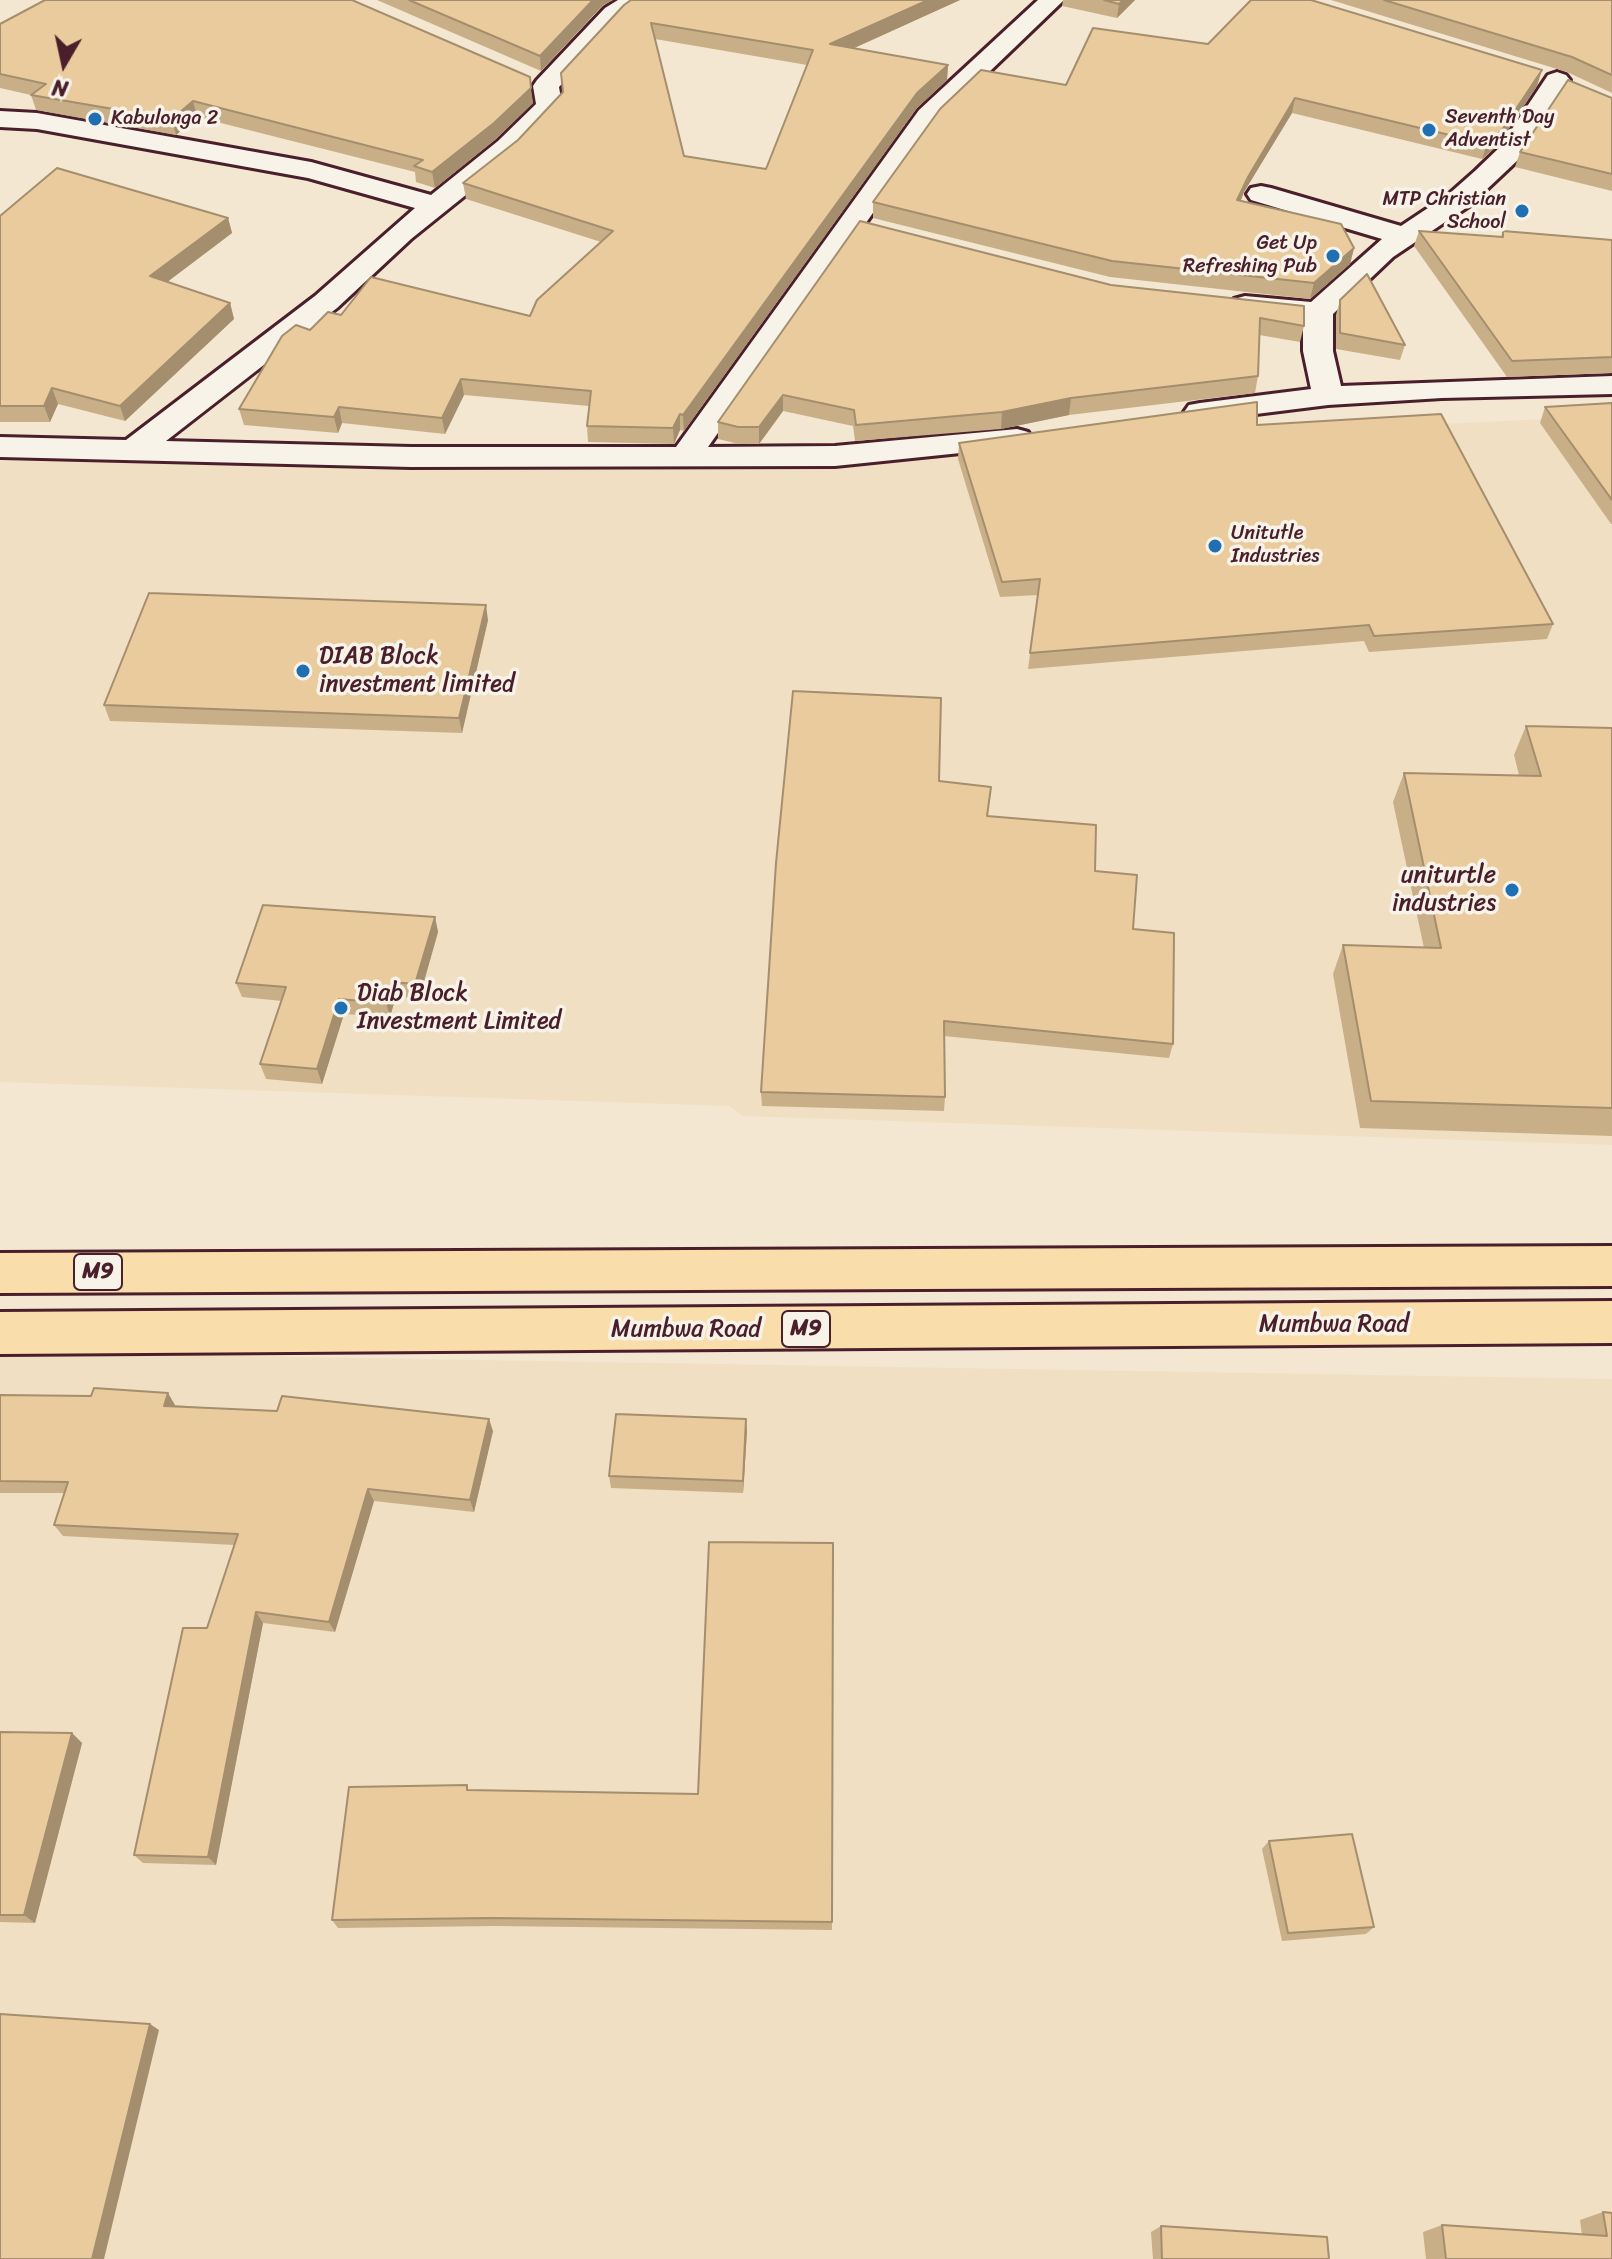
<!DOCTYPE html>
<style>
body{margin:0}
#map{position:relative;width:1612px;height:2259px;overflow:hidden;background:#f3e7d2;font-family:Sriracha,sans-serif}
canvas{display:block}
.north{position:absolute;left:24px;top:24px;width:80px;height:80px;-webkit-text-stroke:6px #f7f3e8;paint-order:stroke;rotate:189deg;font-size:22px;font-weight:700;line-height:32px;text-align:center;color:#4a1f2b}
.north::after{content:'';display:block;margin:auto;width:28px;height:36px;background:#4a1f2b;clip-path:polygon(50% 0,100% 100%,50% 72%,0 100%)}
</style>
<div id="map">
<canvas width="1612" height="2259"></canvas>
<div class="north">N</div>
</div>
<script>
const c = document.querySelector('canvas').getContext('2d');
c.lineJoin = 'round';
function fillPath(path, color) { c.fillStyle = color; c.fill(path, 'evenodd'); }
const shape = rows => new Path2D(rows.map(r => 'M' + r).join(''));
function stroke(path, color, width, dash) { c.strokeStyle = color; c.lineWidth = width; c.lineCap = dash ? 'butt' : 'round'; c.setLineDash(dash || []); c.stroke(path); }
function label(font, color, halo, rows, align = 'center') {
  c.font = font + ' Sriracha,sans-serif'; c.lineWidth = 7; c.setLineDash([]); c.textBaseline = 'middle'; c.strokeStyle = halo; c.fillStyle = color; for (const [text, x, y, turn = 0] of rows) {
    c.save(); c.translate(x, y); c.rotate((+turn || 0) * Math.PI / 180); c.textAlign = isNaN(turn) ? turn : align; if (halo) c.strokeText(text, 0, 0); c.fillText(text, 0, 0); c.restore();
  }
}
fillPath(shape([
 [1612,416,1612,1145,742,1116,730,1106,0,1082,0,461,820,464,1202,435],
 [0,1352,1612,1379,1612,2259,0,2259]
]), '#f0dfc2');
const minor = shape([
 [618,0,647,0,623,18,559,87,562,105,518,153,411,239,337,308,166,441,411,447,676,447,919,110,1038,0,1064,0,937,122,708,447,835,446,1017,429,1028,432,1033,439,1028,446,835,466,411,467,0,457,0,437,126,440,315,296,415,208,308,178,37,129,0,127,0,111,37,113,311,162,431,195,498,141,536,104,533,86,537,80,605,8,618,0],
 [1557,72,1566,75,1570,80,1520,158,1469,206,1393,257,1333,314,1333,351,1341,386,1612,376,1612,394,1442,398,1328,405,1200,421,1189,419,1184,412,1189,405,1200,403,1311,389,1303,351,1303,320,1245,314,1234,311,1230,305,1234,299,1245,296,1311,302,1382,239,1251,200,1247,194,1251,188,1261,186,1271,188,1401,226,1449,194,1475,171,1500,147,1548,75,1557,72]
]);
const major = shape([
 [1612,1246,1612,1286,0,1293,0,1253,1612,1246],
 [1612,1301,1612,1343,0,1354,0,1312,1612,1301]
]);
stroke(minor, '#4a1f2b', 6);
stroke(major, '#4a1f2b', 6);
fillPath(minor, '#f7f3e8');
fillPath(major, '#f9deab');
fillPath(shape([
 [377,0,613,0,603,5,541,71],
 [631,0,960,0,854,48,948,65,947,80,917,108,684,431,680,430,674,444,588,442,587,426,589,406,464,395,445,434,342,423,338,433,244,425,239,409,310,330,341,315,530,316,601,242,466,199,463,183,518,140,563,92],
 [655,39,807,65,766,169,684,156],
 [1063,0,1135,0,1117,18,1062,6],
 [1331,0,1612,0,1612,93,1567,72],
 [0,24,533,103,496,139,435,188,416,182,415,172,197,117,176,135,36,110,31,95,0,88],
 [1208,44,1537,86,1498,145,1482,159,1292,113,1244,192,1241,201,1354,248,1350,264,1310,299,1110,277,873,218,873,202,1066,85],
 [1612,98,1612,191,1515,167,1520,152],
 [0,216,228,218,232,233,167,282,230,303,234,319,125,421,58,404,50,422,0,422],
 [860,221,1111,285,1304,326,1300,342,1259,335,1258,376,1255,393,1069,415,1001,429,855,441,853,426,783,411,759,444,739,444,718,439,718,422],
 [1419,231,1501,237,1503,231,1612,240,1612,373,1507,377,1414,246],
 [1340,300,1405,345,1400,360,1336,349,1336,315],
 [1612,403,1612,524,1611,524,1540,423,1545,407],
 [1257,425,1553,624,1547,639,1369,652,1364,641,1028,669,1038,595,1000,597,958,459,959,443],
 [488,620,462,733,110,721,104,705],
 [1526,726,1612,728,1612,1136,1360,1128,1333,974,1343,945,1424,948,1393,802,1404,773,1519,775,1514,755],
 [939,781,987,816,1095,871,1133,929,1173,1044,1169,1058,944,1036,945,1097,944,1111,762,1106,761,1092],
 [435,917,438,932,419,999,396,996,390,1017,344,1014,322,1084,266,1079,260,1064,282,1001,242,997,236,983],
 [0,1395,175,1405,493,1431,474,1512,374,1501,335,1632,263,1623,216,1865,143,1863,134,1855,234,1545,63,1536,54,1525,64,1493,0,1493],
 [747,1431,743,1493,611,1488,609,1476],
 [0,1732,72,1733,82,1743,35,1923,0,1922],
 [470,1790,832,1922,832,1930,495,1926,338,1928,332,1920],
 [1269,1841,1374,1927,1366,1934,1282,1941,1262,1849],
 [1603,2212,1612,2259,1426,2259,1423,2232,1442,2225,1582,2235,1580,2220],
 [1161,2226,1329,2259,1153,2259,1151,2232]
]), '#c9af87');
fillPath(shape([
 [593,0,613,0,603,5,541,71,540,56],
 [928,0,960,0,830,59,830,44],
 [1123,0,1135,0,1117,18,1119,4],
 [948,65,947,80,917,108,684,431,683,415,917,93],
 [1542,70,1537,86,1498,145,1482,159,1487,144],
 [531,88,533,103,496,139,435,188,432,172],
 [1295,98,1292,113,1244,192,1234,216,1237,200,1248,177],
 [193,101,197,117,176,135,172,119],
 [228,218,232,233,154,292,150,276],
 [1354,248,1350,264,1310,299,1314,283],
 [230,303,234,319,125,421,120,406],
 [461,379,464,395,445,434,442,418],
 [52,388,58,404,50,422,44,406],
 [783,395,783,411,759,444,759,427],
 [1071,398,1069,415,1001,429,1002,412],
 [339,407,342,423,338,433,334,417],
 [680,414,680,430,674,444,673,428],
 [486,605,488,620,462,733,459,718],
 [435,917,438,932,419,999,415,984],
 [392,982,396,996,390,1017,386,1003],
 [339,999,344,1014,322,1084,317,1069],
 [168,1393,175,1405,172,1418,164,1406],
 [489,1419,493,1431,474,1512,470,1500],
 [746,1419,747,1431,743,1493,743,1481],
 [368,1489,374,1501,335,1632,329,1622],
 [256,1612,263,1623,216,1865,208,1857],
 [72,1733,82,1743,35,1923,24,1915],
 [150,2024,159,2030,104,2259,92,2259]
]), '#a48e6e');
const building = shape([
 [45,0,352,0,530,77,531,88,494,123,432,172,414,166,423,160,193,101,172,119,31,95,46,84,0,74,0,24,45,0],
 [409,0,593,0,540,56,409,0],
 [631,0,928,0,830,44,948,65,917,93,683,415,680,414,673,428,587,426,591,391,461,379,442,418,339,407,334,417,239,409,282,336,296,325,310,330,328,312,341,315,371,277,530,316,537,300,613,231,463,183,518,140,563,92,561,73,624,5,631,0],
 [651,23,813,50,766,169,684,156,651,23],
 [1104,0,1123,0,1119,4,1104,0],
 [1251,0,1311,0,1542,70,1502,130,1487,144,1295,98,1248,177,1237,200,1341,224,1354,248,1314,283,1112,261,873,202,940,109,981,70,1066,85,1093,28,1208,44,1251,0],
 [1384,0,1612,0,1612,75,1572,57,1384,0],
 [1568,80,1612,98,1612,174,1520,152,1568,80],
 [57,168,228,218,150,276,230,303,120,406,52,388,44,406,0,406,0,216,57,168],
 [860,221,1111,285,1304,306,1304,326,1260,318,1258,376,1071,398,1002,412,856,425,854,410,783,395,759,427,738,427,718,422,860,221],
 [1419,231,1503,237,1503,231,1612,240,1612,357,1512,361,1419,231],
 [1367,274,1405,345,1340,333,1340,300,1367,274],
 [1257,402,1257,425,1441,414,1553,624,1374,636,1369,625,1030,653,1040,579,1002,582,959,443,1257,402],
 [1612,403,1612,500,1545,407,1612,403],
 [149,593,486,605,459,718,104,705,149,593],
 [793,691,941,698,939,781,991,787,987,816,1096,825,1095,871,1137,875,1133,929,1174,933,1173,1044,944,1021,945,1097,761,1092,776,863,793,691],
 [1526,726,1612,728,1612,1108,1371,1101,1343,945,1441,948,1404,773,1541,776,1526,726],
 [263,905,435,917,415,984,392,982,386,1003,339,999,317,1069,260,1064,286,987,236,983,263,905],
 [94,1388,168,1393,164,1406,277,1411,282,1396,489,1419,470,1500,368,1489,329,1622,256,1612,208,1857,134,1855,183,1628,207,1628,238,1534,54,1525,68,1482,0,1481,0,1395,91,1396,94,1388],
 [616,1414,746,1419,743,1481,609,1476,616,1414],
 [709,1542,833,1543,832,1922,491,1918,332,1920,349,1787,467,1785,467,1790,698,1794,709,1542],
 [0,1732,72,1733,24,1915,0,1915,0,1732],
 [1352,1834,1374,1927,1288,1933,1269,1841,1352,1834],
 [0,2014,150,2024,92,2259,0,2259,0,2014],
 [1603,2212,1612,2213,1612,2259,1446,2259,1442,2225,1607,2236,1603,2212],
 [1161,2226,1327,2237,1329,2259,1162,2259,1161,2226]
]);
fillPath(building, '#eacb9d');
stroke(building, '#a48e6e', 2);
for (const [x, y, r, color] of [
 [95,119,8,"#1f6fb2"],
 [1429,130,8,"#1f6fb2"],
 [1522,211,8,"#1f6fb2"],
 [1333,256,8,"#1f6fb2"],
 [1215,546,8,"#1f6fb2"],
 [303,671,8,"#1f6fb2"],
 [1512,890,8,"#1f6fb2"],
 [341,1008,8,"#1f6fb2"]
]) { const dot = new Path2D(); dot.arc(x, y, r, 0, 2 * Math.PI); c.fillStyle = color; c.fill(dot); stroke(dot, '#f7f3e8', 3); }
label('20px', '#4a1f2b', '#f7f3e8', [
 ["Seventh Day",1445,118],
 ["Adventist",1445,141],
 ["Kabulonga 2",111,119],
 ["MTP Christian",1506,200,"right"],
 ["School",1506,223,"right"],
 ["Get Up",1317,244,"right"],
 ["Refreshing Pub",1317,267,"right"],
 ["Unitutle",1231,534],
 ["Industries",1231,557]
], 'left');
for (const [x, y, w] of [
 [98,1272,48],
 [806,1329,48]
]) { const box = new Path2D(); box.roundRect(x - w / 2, y - 18, w, 36, 6); c.fillStyle = '#f7f3e8'; c.fill(box); stroke(box, '#4a1f2b', 2); }
label('bold 22px', '#4a1f2b', null, [
 ["M9",98,1272],
 ["M9",806,1329]
]);
label('24px', '#4a1f2b', '#f7f3e8', [
 ["DIAB Block",319,657],
 ["investment limited",319,685],
 ["uniturtle",1496,876,"right"],
 ["industries",1496,904,"right"],
 ["Diab Block",357,994],
 ["Investment Limited",357,1022]
], 'left');
label('24px', '#4a1f2b', '#f7f3e8', [
 ["Mumbwa Road",1334,1325],
 ["Mumbwa Road",686,1330]
]);
</script>
